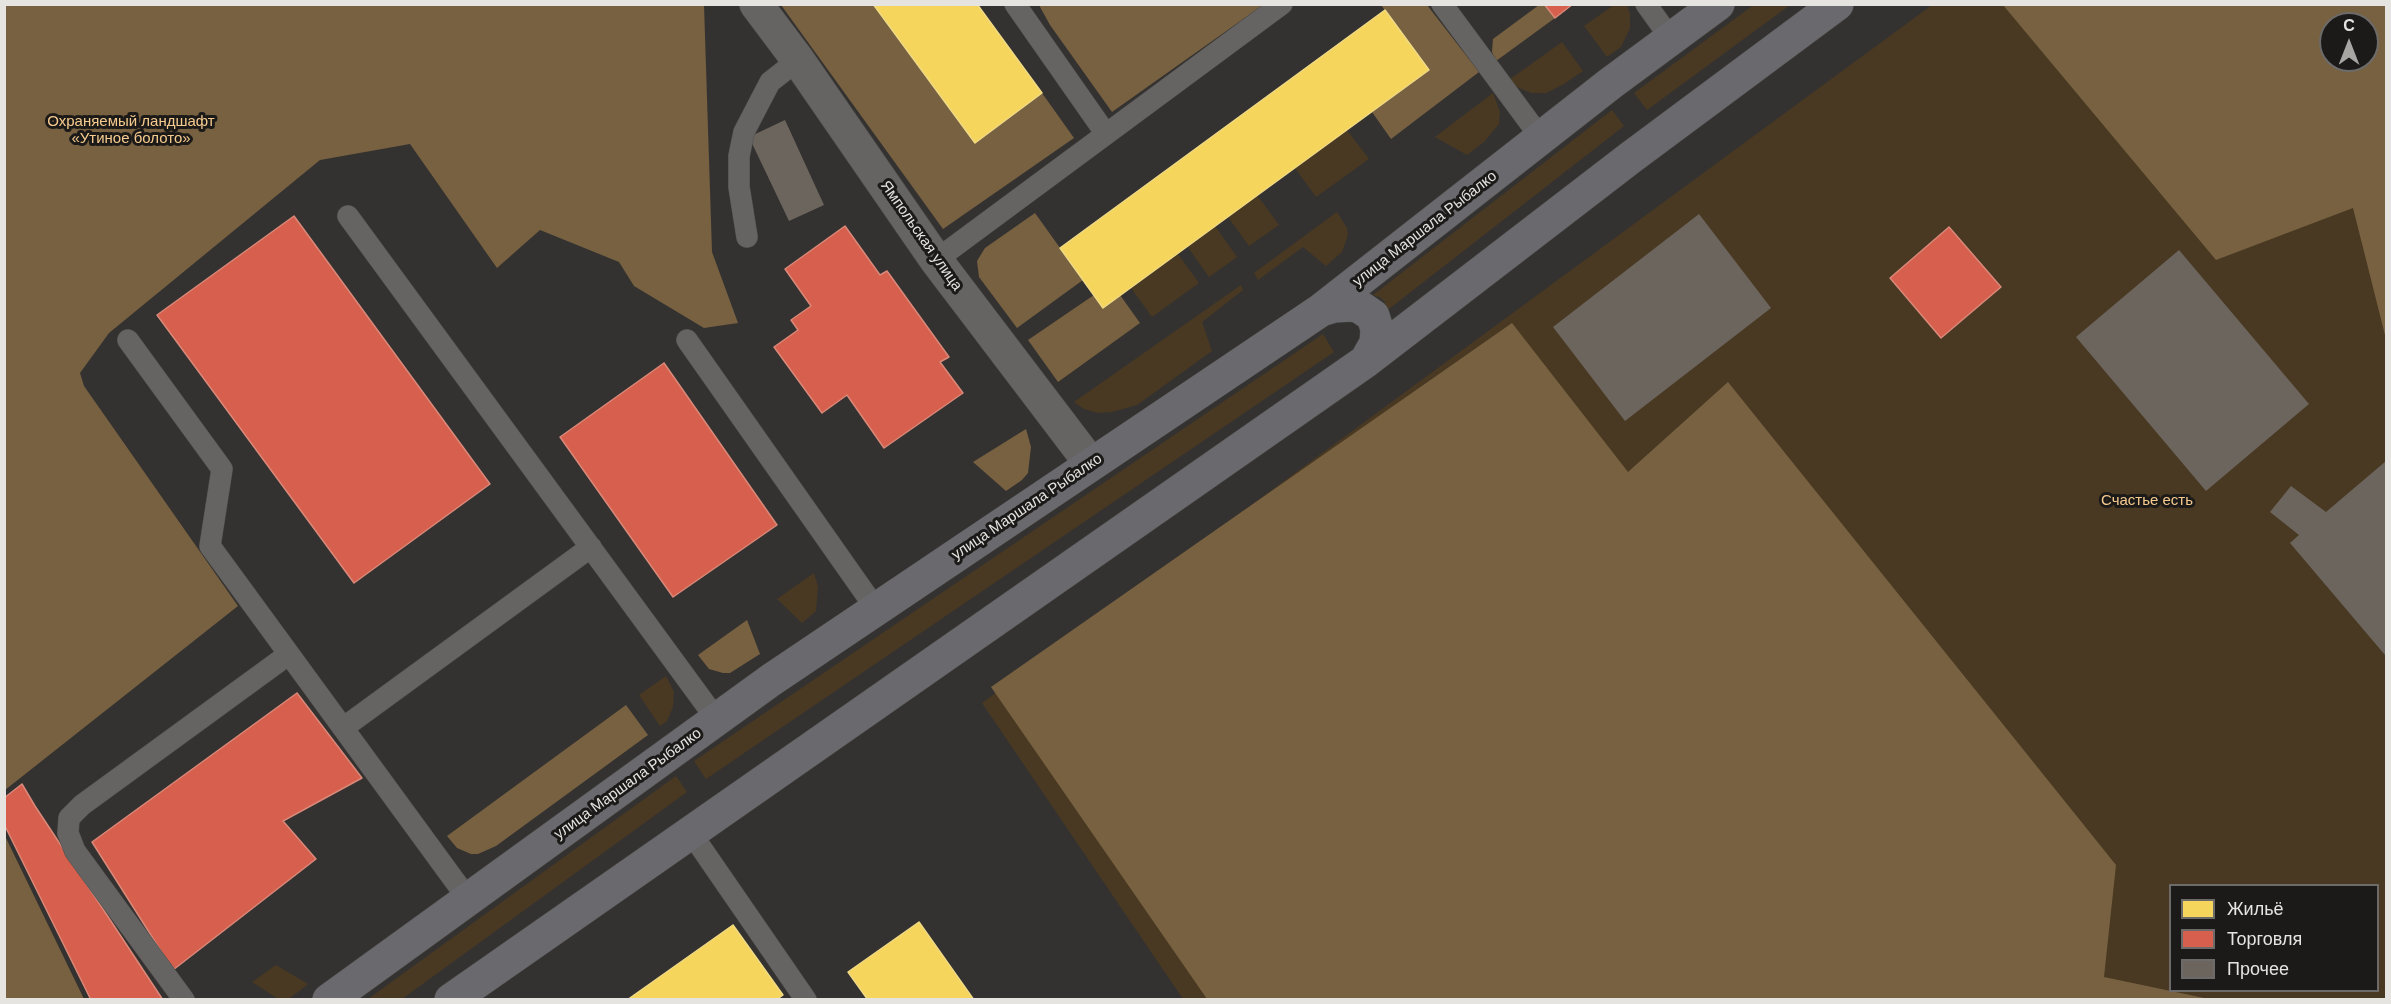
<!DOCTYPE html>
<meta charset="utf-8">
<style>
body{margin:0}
#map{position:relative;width:2391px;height:1004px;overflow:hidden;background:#343230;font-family:Helvetica,sans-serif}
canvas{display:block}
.frame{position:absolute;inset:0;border:6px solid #e5e4e1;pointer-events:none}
.legend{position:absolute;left:2169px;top:884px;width:210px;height:108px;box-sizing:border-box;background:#1c1a19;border:2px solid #6c6b69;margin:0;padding:8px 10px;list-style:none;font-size:18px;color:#e5e4e1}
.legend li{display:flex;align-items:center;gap:12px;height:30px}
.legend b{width:30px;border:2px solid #6c6b69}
.north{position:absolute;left:2319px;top:12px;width:60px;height:60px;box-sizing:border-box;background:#1c1a19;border:2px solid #6c6b69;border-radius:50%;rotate:0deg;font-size:16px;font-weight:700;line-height:24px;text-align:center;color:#e5e4e1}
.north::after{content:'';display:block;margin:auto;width:21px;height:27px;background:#a7a6a3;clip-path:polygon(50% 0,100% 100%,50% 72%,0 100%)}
</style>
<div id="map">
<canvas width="2391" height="1004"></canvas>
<div class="frame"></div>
<ul class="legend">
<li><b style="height:16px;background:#f6d55c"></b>Жильё</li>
<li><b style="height:16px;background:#d6604d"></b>Торговля</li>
<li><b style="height:16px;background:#6c655d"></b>Прочее</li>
</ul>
<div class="north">С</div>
</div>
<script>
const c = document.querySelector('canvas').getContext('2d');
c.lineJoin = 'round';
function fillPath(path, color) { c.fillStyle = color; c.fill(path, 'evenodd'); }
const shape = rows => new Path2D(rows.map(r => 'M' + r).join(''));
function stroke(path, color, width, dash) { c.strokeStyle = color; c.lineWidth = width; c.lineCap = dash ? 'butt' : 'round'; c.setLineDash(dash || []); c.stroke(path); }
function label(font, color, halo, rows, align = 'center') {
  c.font = font + ' Helvetica,sans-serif'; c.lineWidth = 6; c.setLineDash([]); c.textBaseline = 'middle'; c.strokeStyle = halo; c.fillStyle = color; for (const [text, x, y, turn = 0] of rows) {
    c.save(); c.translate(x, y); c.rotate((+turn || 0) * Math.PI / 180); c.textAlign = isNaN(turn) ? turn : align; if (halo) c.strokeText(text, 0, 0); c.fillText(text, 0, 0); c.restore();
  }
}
fillPath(shape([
 [1755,4,1790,5,1647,110,1634,93],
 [1614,5,1627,5,1630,14,1630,28,1621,47,1607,57,1584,26],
 [1932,5,2386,5,2386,999,1183,999,982,703],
 [2331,24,2367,24,2367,60,2331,60],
 [2170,886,2378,886,2378,990,2170,990],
 [1562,42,1583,71,1564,84,1546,93,1531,93,1519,88,1509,80],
 [1493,93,1500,112,1499,124,1484,142,1467,155,1435,137],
 [1612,110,1624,126,1385,312,1385,302,1381,298,1373,295],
 [1347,130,1369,159,1316,197,1295,168],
 [1257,195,1279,225,1249,246,1228,217],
 [1337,212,1347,228,1348,235,1342,252,1326,266,1303,247,1258,280,1254,273],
 [1215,226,1237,257,1209,277,1187,246],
 [1178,254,1199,283,1152,317,1131,288],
 [1241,285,1243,290,1202,322,1212,351,1137,405,1112,412,1098,413,1084,409,1074,402],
 [1323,334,1334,352,706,779,694,761],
 [814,573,818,587,816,611,802,623,777,599],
 [666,676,674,692,673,707,667,721,660,726,639,695],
 [676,776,687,792,402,999,368,999],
 [276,965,308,984,289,999,280,1000,252,982]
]), '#493922');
fillPath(shape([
 [5,4,704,5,712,252,738,323,704,328,634,286,619,262,540,230,497,268,410,144,320,160,109,333,80,373,84,386,238,606,5,790],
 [781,5,873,5,975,143,1042,93,1074,138,943,229],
 [1039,5,1263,5,1112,112,1050,25],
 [1381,5,1427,5,1479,72,1391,139,1372,112,1429,70],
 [1539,5,1544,5,1555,18,1496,61,1492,52,1493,39],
 [2003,5,2386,5,2386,339,2353,208,2216,260],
 [2331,24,2367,24,2367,60,2331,60],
 [1035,213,1083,280,1017,328,979,277,977,261,985,248],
 [1094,295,1120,295,1140,323,1058,382,1028,340],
 [1512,323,1628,472,1728,382,2116,865,2104,977,2209,999,1207,999,991,687],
 [1026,429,1031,447,1028,473,1022,480,1006,491,973,462],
 [747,620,760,654,730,673,723,673,709,669,698,655],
 [626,705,648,735,496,846,478,854,471,854,457,848,447,836],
 [4,836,5,836,84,999,5,999]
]), '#776141');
const homes = shape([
 [873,4,977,4,1042,93,975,143,873,4],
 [1385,10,1429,70,1103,308,1060,248,1385,10],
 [919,922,974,1000,868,1000,848,972,919,922],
 [733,925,783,995,776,1000,627,1000,733,925]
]);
fillPath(homes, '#f6d55c');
stroke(homes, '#f1da84', 1.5);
const shops = shape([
 [1544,4,1573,4,1555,18,1544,4],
 [294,216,490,484,354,583,157,315,294,216],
 [845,226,880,275,887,271,949,357,940,362,963,393,884,448,847,395,822,413,774,347,798,330,791,320,811,306,785,269,845,226],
 [1949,227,2001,287,1941,338,1890,278,1949,227],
 [664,363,777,525,673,597,560,437,664,363],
 [297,693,362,778,283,821,316,859,173,970,92,842,297,693],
 [22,784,35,806,163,1000,91,1000,4,824,4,798,22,784]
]);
fillPath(shops, '#d6604d');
stroke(shops, '#da8879', 1.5);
fillPath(shape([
 [785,120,824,205,789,221,749,137],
 [1699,214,1771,308,1625,421,1553,327],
 [2179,250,2309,404,2206,491,2076,337],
 [2386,461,2386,654,2385,655,2290,543,2299,535,2270,512,2291,486,2326,512]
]), '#6c655d');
const lane = shape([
 [1015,4,1106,134],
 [1442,4,1541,138],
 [1646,4,1671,39],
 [348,216,717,720],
 [747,237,739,187,739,156,744,132,770,82,798,60],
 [936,260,1282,4],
 [128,340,222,469,210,546,468,899],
 [687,340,876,609],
 [343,728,591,547],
 [691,833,806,1000],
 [184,1000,75,851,68,833,69,818,82,805,289,654]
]);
const street = shape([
 [756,4,798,60,936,260,1091,464]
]);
const primary = shape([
 [1321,310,1334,306,1352,305,1360,307,1373,316,1377,329,1376,343,1366,361],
 [329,1000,771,680,1321,310,1611,83,1718,4],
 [451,1000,1366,361,1630,158,1837,4]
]);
stroke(lane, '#504f4d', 22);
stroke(street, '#504f4d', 34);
stroke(primary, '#504f4d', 34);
stroke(lane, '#656463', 21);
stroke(street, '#656463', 33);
stroke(primary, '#6a6a6e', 33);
label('15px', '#f6cb8f', '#1c1a19', [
 ["Охраняемый ландшафт",131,122],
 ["«Утиное болото»",131,139],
 ["Счастье есть",2147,501]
]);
label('15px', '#e5e4e1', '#1c1a19', [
 ["улица Маршала Рыбалко",1425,229,-38],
 ["Ямпольская улица",921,236,55],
 ["улица Маршала Рыбалко",1027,507,-34],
 ["улица Маршала Рыбалко",628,784,-36]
]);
</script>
